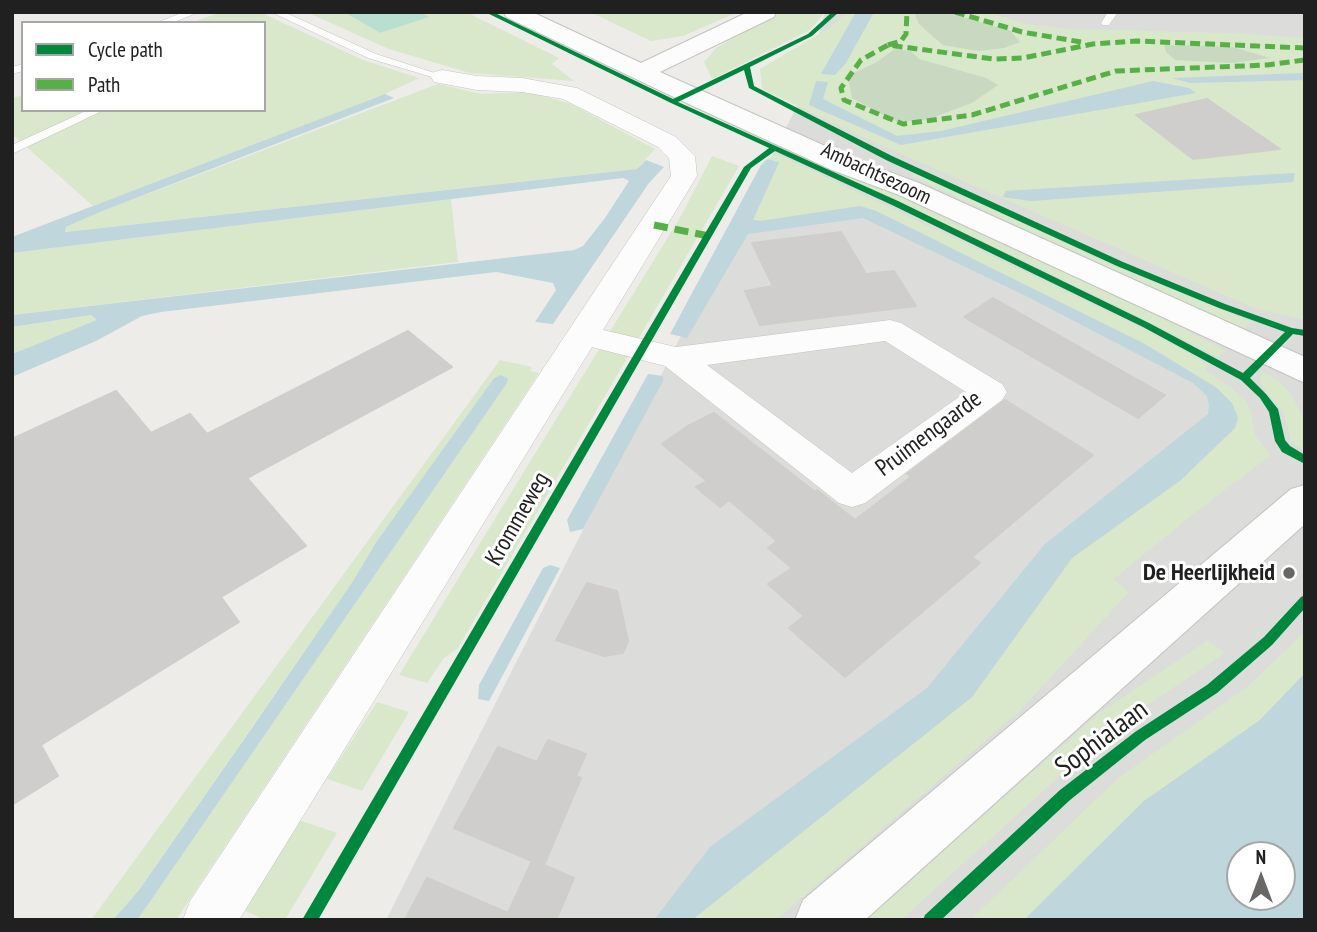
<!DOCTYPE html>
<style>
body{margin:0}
#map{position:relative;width:1317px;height:932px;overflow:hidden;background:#edece9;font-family:"PT Sans Narrow",sans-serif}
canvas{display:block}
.frame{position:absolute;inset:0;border:14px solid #202020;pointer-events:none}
.legend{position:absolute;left:21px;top:21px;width:245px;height:91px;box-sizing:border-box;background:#fff;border:2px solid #a6a6a6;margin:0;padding:9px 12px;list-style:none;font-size:21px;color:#202020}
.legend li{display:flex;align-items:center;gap:14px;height:35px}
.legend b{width:35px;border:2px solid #a6a6a6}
.north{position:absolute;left:1226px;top:841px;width:70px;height:70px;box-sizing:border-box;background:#fff;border:2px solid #a6a6a6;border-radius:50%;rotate:0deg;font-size:19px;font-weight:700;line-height:28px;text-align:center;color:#202020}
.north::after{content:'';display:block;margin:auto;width:24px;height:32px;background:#686766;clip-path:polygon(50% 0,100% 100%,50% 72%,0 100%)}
</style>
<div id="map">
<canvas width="1317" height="932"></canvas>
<div class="frame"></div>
<ul class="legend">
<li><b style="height:9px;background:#00873e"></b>Cycle path</li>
<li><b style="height:9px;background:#55b145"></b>Path</li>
</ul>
<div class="north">N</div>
</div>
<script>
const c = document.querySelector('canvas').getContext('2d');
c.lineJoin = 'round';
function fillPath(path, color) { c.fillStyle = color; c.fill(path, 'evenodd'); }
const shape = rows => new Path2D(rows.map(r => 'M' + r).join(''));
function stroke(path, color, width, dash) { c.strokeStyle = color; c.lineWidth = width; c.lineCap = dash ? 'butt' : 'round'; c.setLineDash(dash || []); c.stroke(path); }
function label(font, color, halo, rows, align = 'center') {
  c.font = font + ' "PT Sans Narrow",sans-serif'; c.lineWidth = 6; c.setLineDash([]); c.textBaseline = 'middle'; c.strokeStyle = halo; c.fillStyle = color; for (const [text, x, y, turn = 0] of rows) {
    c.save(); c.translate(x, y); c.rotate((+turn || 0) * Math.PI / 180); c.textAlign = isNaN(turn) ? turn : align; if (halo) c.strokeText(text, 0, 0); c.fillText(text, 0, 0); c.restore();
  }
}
fillPath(shape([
 [825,12,1305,12,1305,920,386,920,804,92],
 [1240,855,1282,855,1282,897,1240,897]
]), '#dcdcda');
fillPath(shape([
 [222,12,264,14,363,60,419,78,385,94,93,206,12,134,12,98,23,95,23,110,264,110,264,23,190,23],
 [306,12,344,12,380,33,428,17,420,12,466,12,559,58,552,64,574,81,470,73,389,49],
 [590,12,738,12,683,36,651,41],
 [779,12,825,12,810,30,712,79,704,62,716,48],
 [847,12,856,12,822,73,835,75,846,63,874,12,928,12,916,14,919,24,943,45,1004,48,1020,41,970,19,945,12,987,12,1027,24,1069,29,1235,33,1305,38,1305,73,1175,78,1190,83,1305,80,1305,320,1256,309,876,143,762,89,760,69,829,28],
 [1165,45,1195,45,1268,58,1232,63],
 [895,49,911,51,919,59,986,78,998,85,929,119,898,122,852,98,848,76,877,62],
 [828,82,822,99,897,136,941,131,901,145,809,105],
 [1295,173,1293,182,1031,201,1003,197,1006,191],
 [438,84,481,94,529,92,571,104,655,149,637,169,64,232,66,227,100,212],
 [690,99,978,230,1156,314,1226,351,1218,357,1038,267,685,104,685,100],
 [777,154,1148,331,1209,365,1205,370,1230,386,1246,401,1251,412,1255,435,1271,455,1196,512,1114,579,1129,592,1020,711,776,920,692,920,972,697,1072,558,1181,480,1232,403,927,235,876,211,860,206,760,221,753,220,779,163,767,159],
 [712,156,739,166,458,648,444,658,427,683,399,675,681,216],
 [914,173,1112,265,1251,322,1245,329,1199,311,911,176],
 [451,199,458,262,12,315,12,253],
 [91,315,98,320,12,354,12,327],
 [500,360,532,367,530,371,539,373,176,920,137,920,507,383,494,378,377,541,353,581,139,890,113,920,91,920],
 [1264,372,1279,381,1292,395,1305,423,1304,450,1291,442,1284,414,1261,384,1260,376],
 [1305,631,1305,673,1260,720,1144,801,1024,920,970,920,1117,779,1248,686],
 [1208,640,1225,653,1112,729,901,920,866,920,1099,713],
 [377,702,409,712,362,791,327,779],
 [299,820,337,833,285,920,265,920,244,910]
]), '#d9e7cb');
fillPath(shape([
 [945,12,1011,31,1020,42,1004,48,978,51,943,45,919,24,915,14],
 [1164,45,1233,47,1270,58,1232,63,1175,60,1166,52],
 [895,49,911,51,919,59,986,78,998,85,972,103,929,119,897,122,852,98,848,76,877,62]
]), '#c9d9c1');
fillPath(shape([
 [344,12,420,12,429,17,380,33]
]), '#b9dfd0');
fillPath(shape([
 [856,12,874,12,846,63,835,75,821,74],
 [1305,73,1305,80,1190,83,1172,78],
 [816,81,828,82,823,99,897,136,941,131,1153,81,1189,88,1196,93,901,145,809,105],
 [385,94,394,98,100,212,66,227,65,232,637,169,646,160,664,167,649,183,553,324,535,322,556,290,553,283,496,272,161,312,142,316,96,341,12,377,12,354,97,320,91,315,12,327,12,315,574,250,583,246,605,218,629,181,623,178,12,253,12,237],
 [767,159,779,162,753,220,760,221,860,206,876,211,1145,344,1217,388,1232,403,1238,418,1235,428,1181,480,1072,558,972,697,692,920,654,920,710,847,927,688,1045,544,1208,414,1209,405,1207,396,1193,383,1026,296,863,218,748,234,687,338,670,334,761,165],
 [1295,173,1293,182,1031,201,1003,197,1006,191],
 [648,374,663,376,663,381,583,529,570,532,567,520],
 [501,375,508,379,507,383,149,903,137,920,113,920,139,890,249,732,353,581,377,541,494,378],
 [550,565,560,568,489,701,478,699,479,685,543,568],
 [1305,673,1305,920,1024,920,1144,801,1260,720],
 [1240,855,1282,855,1282,897,1240,897]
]), '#c0d6dd');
const building = shape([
 [1207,99,1280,149,1193,159,1136,115,1207,99],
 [841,232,866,274,894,271,916,306,760,325,745,291,773,286,752,243,841,232],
 [993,298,1113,366,1165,395,1138,418,964,317,993,298],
 [408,331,452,367,247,478,306,546,221,597,239,622,41,745,58,776,12,805,12,439,116,391,151,433,190,414,207,434,408,331],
 [1005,400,1093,455,972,557,980,563,845,677,789,628,804,616,768,584,792,568,768,548,777,541,729,500,720,507,696,487,707,481,662,444,688,426,714,413,815,492,817,490,855,520,911,477,907,474,1005,400],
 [587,583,617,591,628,641,623,653,604,656,556,640,587,583],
 [548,740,586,754,576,776,581,778,544,865,574,878,556,920,405,920,427,878,508,913,532,861,454,828,498,747,537,762,548,740]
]);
fillPath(building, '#d0cecc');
stroke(building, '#d0ceca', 2);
const service = shape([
 [184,12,199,12,172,23,156,23,184,12],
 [271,12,284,12,376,54,447,77,442,80,368,58,271,12],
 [1108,12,1118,12,1109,25,1103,25,1101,23,1108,12],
 [23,64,23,71,12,74,12,67,23,64],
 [88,110,104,110,12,154,12,145,88,110]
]);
const minor = shape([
 [442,70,477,76,522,78,577,88,676,137,695,156,697,176,603,330,676,347,890,320,901,323,1002,384,1007,392,1002,400,865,503,852,507,839,503,665,366,592,347,239,920,183,920,190,901,671,176,669,158,658,147,563,99,522,92,477,90,434,82,431,77,434,72,442,70],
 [885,341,966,392,852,473,707,365,885,341]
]);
const tertiary = shape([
 [504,12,532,12,641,63,748,12,776,12,774,17,660,72,852,158,919,183,1305,357,1305,383,899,195,832,170,680,100,506,17,504,12],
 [1305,485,1305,524,865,920,795,920,803,900,1291,489,1305,485]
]);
stroke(service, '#c3c3c1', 1);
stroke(minor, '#c3c3c1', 1);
stroke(tertiary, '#c3c3c1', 2);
fillPath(service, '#fcfcfc');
fillPath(minor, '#fcfcfc');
fillPath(tertiary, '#fcfcfc');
stroke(shape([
 [955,12,1022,32,1081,42],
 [888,45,901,41,906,34,907,12],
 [1305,48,1137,41,1093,44,1023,58,993,59,888,45,861,60,841,88,844,100,903,124,972,115,1116,71,1267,65,1305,60]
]), '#55b145', 5, [10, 5]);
stroke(shape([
 [654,225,709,236]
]), '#55b145', 7, [14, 7]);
fillPath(shape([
 [485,12,493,12,673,99,808,34,832,12,839,12,812,36,750,67,754,86,892,156,1123,262,1225,304,1292,328,1305,330,1305,336,1293,334,1250,378,1266,394,1278,409,1285,440,1290,446,1305,455,1305,464,1282,452,1275,441,1269,412,1260,398,1241,380,1143,327,892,205,775,151,751,168,318,920,302,920,744,167,769,148,671,103,485,12],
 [744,70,749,88,886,160,1117,266,1219,308,1285,332,1243,373,1149,323,898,201,678,102,744,70],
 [1305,595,1305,608,1272,645,1217,693,1145,740,1070,800,941,920,923,920,925,915,1060,790,1135,732,1207,685,1264,637,1301,597,1305,595]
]), '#00873e');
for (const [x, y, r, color] of [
 [1289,573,7,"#686766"]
]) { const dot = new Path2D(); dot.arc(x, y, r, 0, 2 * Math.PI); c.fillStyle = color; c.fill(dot); stroke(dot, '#fff', 2.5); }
label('21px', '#202020', '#fff', [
 ["Ambachtsezoom",876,174,25]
]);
label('24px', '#202020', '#fff', [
 ["Pruimengaarde",929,434,-37],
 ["Krommeweg",518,519,-60]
]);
label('bold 24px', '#202020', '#fff', [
 ["De Heerlijkheid",1275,573]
], 'right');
label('28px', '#202020', '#fff', [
 ["Sophialaan",1102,739,-37]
]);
</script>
